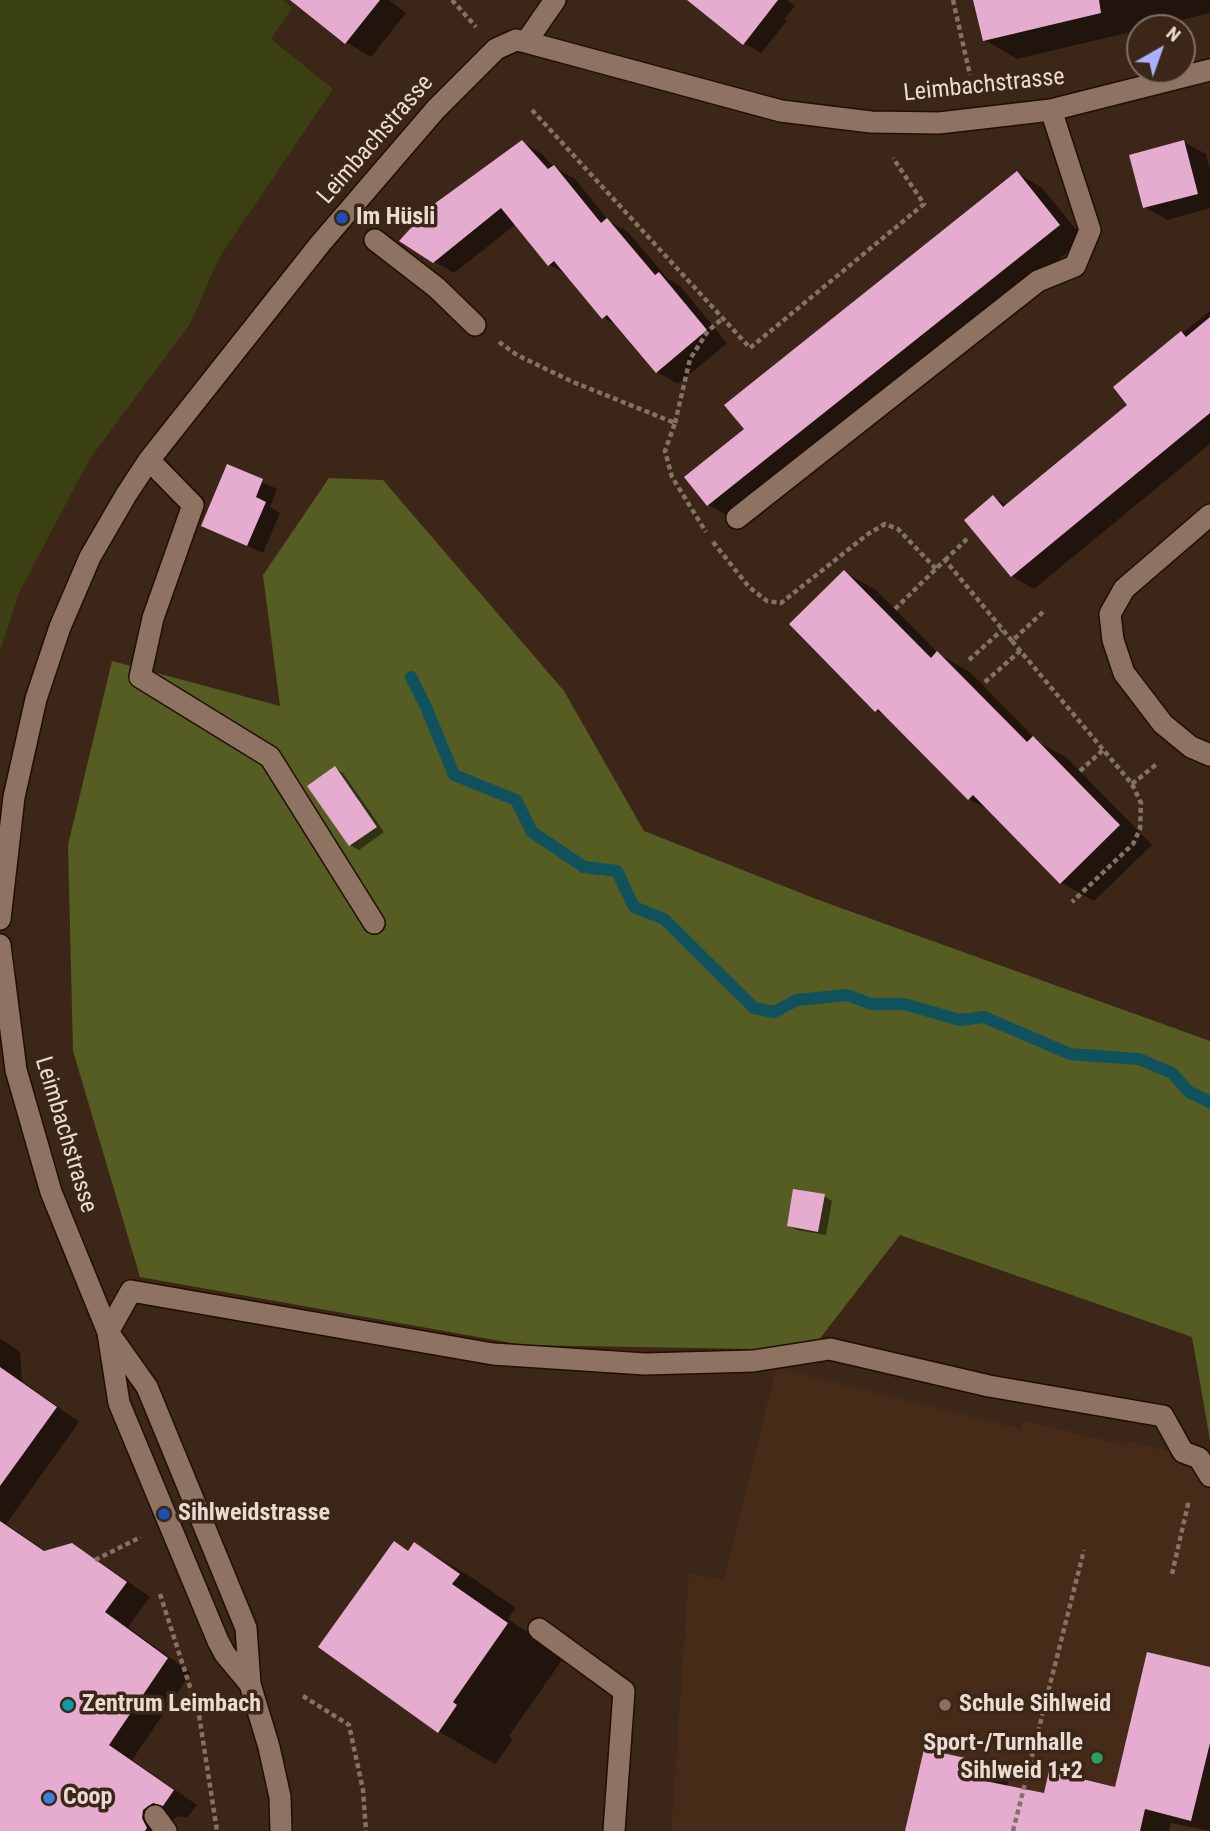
<!DOCTYPE html>
<meta charset="utf-8">
<style>
body{margin:0}
#map{position:relative;width:1210px;height:1831px;overflow:hidden;background:#3c2618;font-family:"Roboto Condensed",sans-serif}
canvas{display:block}
.north{position:absolute;left:1126px;top:14px;width:70px;height:70px;box-sizing:border-box;background:#3c2618;border:2px solid #826f63;border-radius:50%;rotate:40deg;font-size:19px;font-weight:700;line-height:28px;text-align:center;color:#ebdcd3}
.north::after{content:'';display:block;margin:auto;width:24px;height:32px;background:#aab0fb;clip-path:polygon(50% 0,100% 100%,50% 72%,0 100%)}
</style>
<div id="map">
<canvas width="1210" height="1831"></canvas>
<div class="north">N</div>
</div>
<script>
const c = document.querySelector('canvas').getContext('2d');
c.lineJoin = 'round';
function fillPath(path, color) { c.fillStyle = color; c.fill(path, 'evenodd'); }
const shape = rows => new Path2D(rows.map(r => 'M' + r).join(''));
function stroke(path, color, width, dash) { c.strokeStyle = color; c.lineWidth = width; c.lineCap = dash ? 'butt' : 'round'; c.setLineDash(dash || []); c.stroke(path); }
function label(font, color, halo, rows, align = 'center') {
  c.font = font + ' "Roboto Condensed",sans-serif'; c.lineWidth = 7; c.setLineDash([]); c.textBaseline = 'middle'; c.strokeStyle = halo; c.fillStyle = color; for (const [text, x, y, turn = 0] of rows) {
    c.save(); c.translate(x, y); c.rotate((+turn || 0) * Math.PI / 180); c.textAlign = isNaN(turn) ? turn : align; if (halo) c.strokeText(text, 0, 0); c.fillText(text, 0, 0); c.restore();
  }
}
fillPath(shape([
 [776,1368,1021,1429,1023,1420,1120,1444,1130,1442,1199,1458,1210,1468,1210,1831,671,1831,689,1574,724,1579]
]), '#472b19');
fillPath(shape([
 [0,0,283,0,292,8,271,39,333,89,219,258,190,324,89,460,19,593,0,651]
]), '#3a4011');
fillPath(shape([
 [329,478,383,480,564,691,644,831,816,899,1210,1041,1210,1440,1192,1337,900,1235,811,1350,523,1345,140,1277,73,1051,68,845,112,661,280,706,263,575]
]), '#565d23');
fillPath(shape([
 [293,0,389,0,406,13,371,57,346,42],
 [690,0,787,0,795,6,784,19,787,21,761,53,744,43],
 [975,0,1210,0,1210,13,1017,59,985,40],
 [522,142,542,154,554,167,575,179,609,221,628,232,667,278,680,286,727,343,678,384,657,372,619,327,603,317,569,276,550,265,516,224,454,273,433,261],
 [1184,142,1206,154,1210,171,1210,208,1167,220,1145,207],
 [1017,173,1042,188,1084,239,733,519,708,504,746,430],
 [1210,311,1210,444,1034,589,1012,576,993,497,1008,506,1130,405,1116,387],
 [228,466,277,489,270,507,280,513,263,553,203,525],
 [844,572,877,591,940,655,970,672,1038,742,1066,757,1152,845,1094,901,1062,883,992,812,969,799,890,719,877,711,791,624],
 [335,768,343,773,384,832,359,850,350,845],
 [824,1196,832,1201,826,1235,797,1230,789,1226],
 [0,1338,20,1352,22,1381,79,1422,6,1524,47,1552,72,1545,96,1559,150,1597,128,1627,191,1673,132,1760,197,1805,187,1818,178,1816,167,1824,166,1831,0,1831],
 [415,1544,471,1577,516,1608,508,1619,564,1657,509,1736,513,1739,495,1764,438,1731,409,1552],
 [1210,1669,1210,1831,1171,1823,1169,1831,907,1831,925,1751,984,1764,1009,1779,1007,1787,1045,1795,1117,1789]
]), '#0007');
stroke(shape([
 [411,677,426,707,454,775,516,800,532,832,584,867,617,871,634,907,664,919,754,1008,774,1012,797,1000,847,995,871,1004,904,1004,960,1020,984,1017,1070,1054,1139,1059,1172,1073,1189,1092,1210,1102]
]), '#0f515d', 12);
fillPath(shape([
 [290,0,380,0,345,44],
 [687,0,778,0,743,45],
 [973,0,1099,0,1101,13,983,41],
 [522,140,548,169,554,165,601,223,607,218,655,275,659,272,707,330,656,373,607,315,602,319,554,261,548,266,501,208,433,263,399,241,430,207],
 [1184,140,1198,194,1143,208,1129,155],
 [1017,171,1060,225,707,506,684,477,744,429,724,405],
 [1210,317,1210,413,1011,577,964,520,993,495,1003,507,1127,405,1113,387,1181,331,1186,337],
 [227,464,263,479,256,497,266,502,247,546,201,526],
 [844,570,931,658,937,651,1027,742,1033,736,1120,825,1060,884,973,795,968,800,878,709,875,712,789,624],
 [335,766,377,827,349,846,307,786],
 [793,1189,825,1194,818,1232,787,1226],
 [0,1367,57,1407,0,1486],
 [0,1521,44,1551,72,1543,127,1582,105,1612,168,1658,109,1745,174,1790,163,1806,153,1803,143,1810,142,1818,147,1828,145,1831,0,1831],
 [394,1541,408,1551,414,1542,460,1574,452,1584,508,1623,453,1702,457,1705,438,1733,318,1647],
 [1147,1652,1210,1667,1210,1743,1191,1821,1145,1809,1140,1831,905,1831,924,1749,984,1762,980,1780,1044,1793,1049,1771,1115,1787]
]), '#e5accf');
const minor = shape([
 [526,42,555,0],
 [375,240,437,288,475,325],
 [149,460,193,505,153,618,140,677,270,757,374,923],
 [1210,515,1124,589,1110,614,1113,640,1124,673,1163,724,1191,747,1210,755],
 [737,518,1038,281,1075,266,1090,230,1051,110],
 [0,919,14,797,36,699,60,627,90,557,126,495,149,460,320,244,436,109,496,49,516,40,526,42,781,111,871,122,939,123,1051,110,1210,70],
 [0,945,16,1070,51,1192,108,1332,147,1387,246,1628,250,1684,269,1747,280,1797,281,1831],
 [108,1332,131,1291,493,1354,645,1364,753,1361,830,1349,989,1386,1163,1416,1183,1452,1199,1458,1210,1476],
 [108,1333,119,1403,218,1641,225,1654,250,1684],
 [539,1629,624,1691,614,1831],
 [155,1816,166,1831]
]);
stroke(minor, '#220e03', 24);
stroke(shape([
 [452,0,476,27],
 [953,0,970,75],
 [532,110,750,348,924,204,893,158],
 [499,342,517,355,573,382,675,423,665,451,672,477,706,532],
 [675,423,690,359,708,331,722,319],
 [713,542,749,587,767,601,781,603,868,534,885,524,898,529,936,569],
 [945,560,969,537],
 [895,609,945,560,1012,641,1044,611],
 [1012,641,1132,784,1141,803,1140,829,1133,844,1072,902],
 [969,660,1002,630],
 [985,682,1020,651],
 [1080,771,1103,750],
 [1132,784,1158,763],
 [95,1560,141,1537],
 [1172,1574,1189,1500],
 [160,1594,199,1715,217,1831],
 [303,1696,349,1725,363,1790,366,1831],
 [1013,1831,1084,1550]
]), '#857266', 4.5, [5, 3.5]);
stroke(minor, '#8e7363', 21);
for (const [x, y, r, color] of [
 [342,218,7,"#1a4fb4"],
 [164,1514,7,"#1a4fb4"],
 [68,1705,7,"#0f9aa8"],
 [945,1705,7,"#8d6e63"],
 [1097,1758,7,"#2e9e5b"],
 [49,1798,7,"#3f7fe0"]
]) { const dot = new Path2D(); dot.arc(x, y, r, 0, 2 * Math.PI); c.fillStyle = color; c.fill(dot); stroke(dot, '#3c2618', 2.5); }
label('24px', '#ebdcd3', '#3c2618', [
 ["Leimbachstrasse",984,86,-6],
 ["Leimbachstrasse",376,140,-49],
 ["Leimbachstrasse",65,1135,73]
]);
label('bold 24px', '#ebdcd3', '#3c2618', [
 ["Im Hüsli",356,218],
 ["Sihlweidstrasse",178,1514],
 ["Zentrum Leimbach",82,1705],
 ["Schule Sihlweid",959,1705],
 ["Sport-/Turnhalle",1083,1744,"right"],
 ["Sihlweid 1+2",1083,1772,"right"],
 ["Coop",63,1798]
], 'left');
</script>
